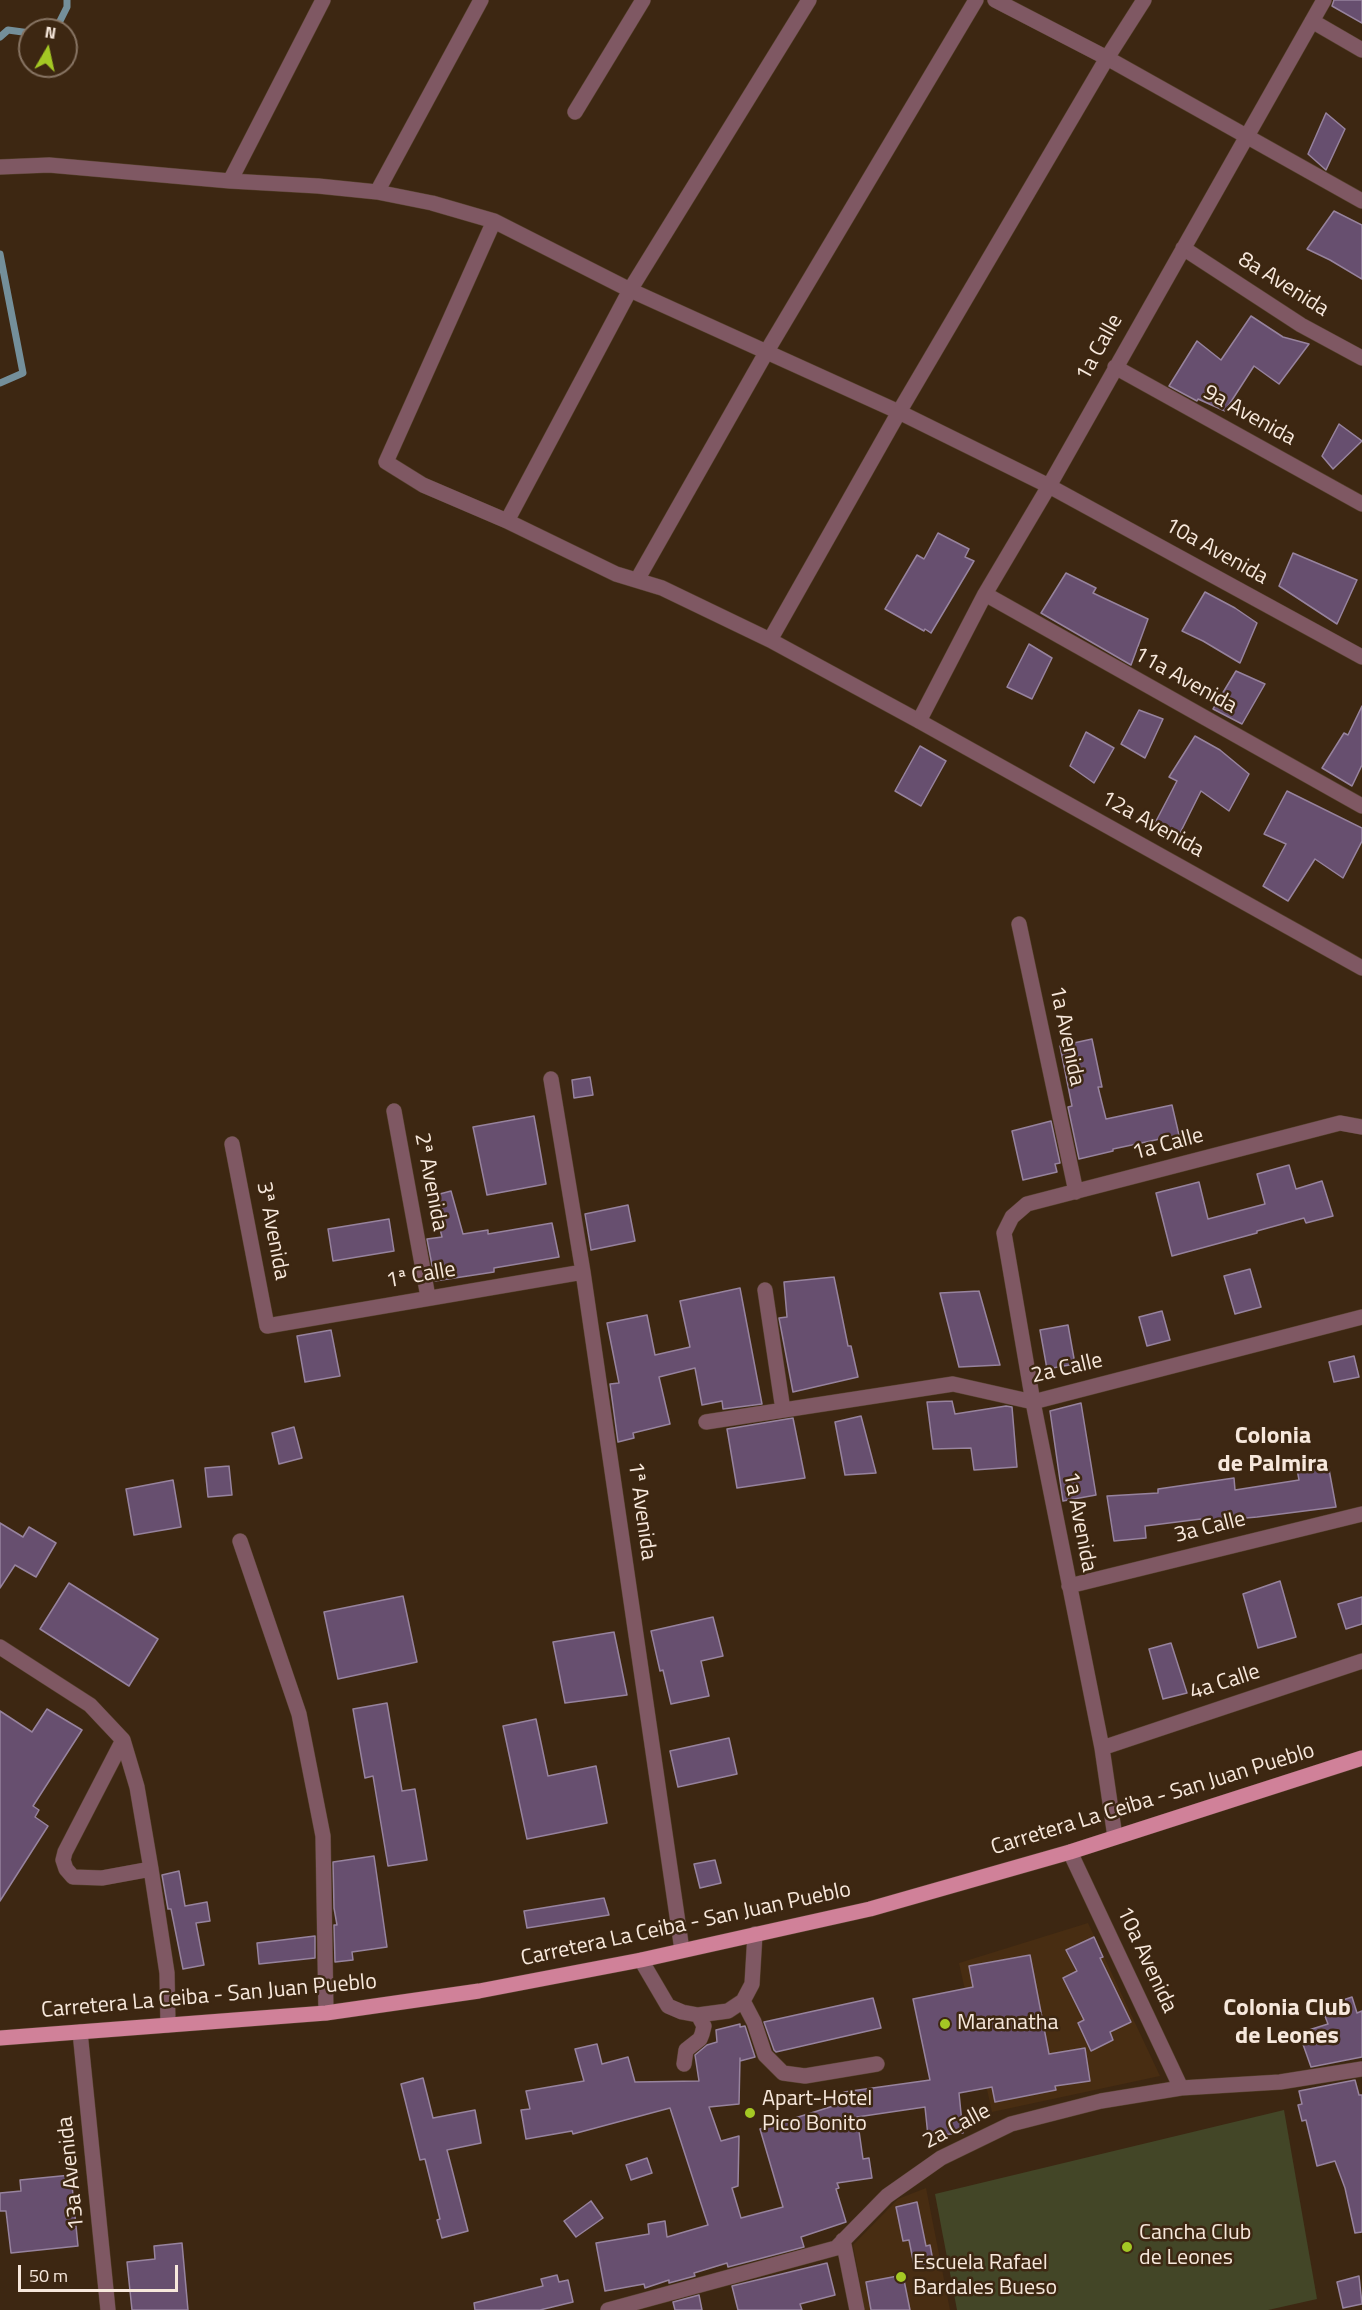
<!DOCTYPE html>
<meta charset="utf-8">
<style>
body{margin:0}
#map{position:relative;width:1362px;height:2310px;overflow:hidden;background:#3d2712;font-family:"Titillium Web",sans-serif}
canvas{display:block}
.north{position:absolute;left:18px;top:18px;width:60px;height:60px;box-sizing:border-box;background:#3d2712;border:2px solid #877463;border-radius:50%;rotate:9deg;font-size:16px;font-weight:700;line-height:24px;text-align:center;color:#f7e8dc}
.north::after{content:'';display:block;margin:auto;width:21px;height:27px;background:#a4c824;clip-path:polygon(50% 0,100% 100%,50% 72%,0 100%)}
.scale{position:absolute;left:18px;top:2265px;width:160px;height:27px;box-sizing:border-box;border:3px solid #f7e8dc;border-top:0;padding-left:8px;font-size:18px;line-height:21px;white-space:nowrap;color:#f7e8dc;-webkit-text-stroke:4px #3d2712;paint-order:stroke}
</style>
<div id="map">
<canvas width="1362" height="2310"></canvas>
<div class="north">N</div>
<div class="scale">50 m</div>
</div>
<script>
const c = document.querySelector('canvas').getContext('2d');
c.lineJoin = 'round';
function fillPath(path, color) { c.fillStyle = color; c.fill(path, 'evenodd'); }
const shape = rows => new Path2D(rows.map(r => 'M' + r).join(''));
function stroke(path, color, width, dash) { c.strokeStyle = color; c.lineWidth = width; c.lineCap = dash ? 'butt' : 'round'; c.setLineDash(dash || []); c.stroke(path); }
function label(font, color, halo, rows, align = 'center') {
  c.font = font + ' "Titillium Web",sans-serif'; c.lineWidth = 5; c.setLineDash([]); c.textBaseline = 'middle'; c.strokeStyle = halo; c.fillStyle = color; for (const [text, x, y, turn = 0] of rows) {
    c.save(); c.translate(x, y); c.rotate((+turn || 0) * Math.PI / 180); c.textAlign = isNaN(turn) ? turn : align; if (halo) c.strokeText(text, 0, 0); c.fillText(text, 0, 0); c.restore();
  }
}
fillPath(shape([
 [1088,1923,1160,2076,992,2112,959,1963],
 [926,2188,950,2310,865,2310,853,2245,898,2199]
]), '#482d12');
fillPath(shape([
 [1284,2110,1317,2299,1268,2310,957,2310,935,2194]
]), '#434627');
stroke(shape([
 [40,30,58,25,67,7,67,0],
 [0,37,8,30,30,33],
 [0,254,23,373,0,383]
]), '#748f9a', 7);
const building = shape([
 [1334,0,1362,0,1362,23,1332,6,1334,0],
 [1326,113,1345,129,1326,170,1308,154,1326,113],
 [1334,211,1362,225,1362,279,1330,260,1307,249,1334,211],
 [1251,316,1283,337,1309,344,1279,384,1254,366,1225,411,1198,399,1197,401,1169,386,1197,341,1221,360,1251,316],
 [1339,424,1362,441,1333,469,1322,456,1339,424],
 [938,533,969,549,965,557,974,561,931,633,925,629,924,631,885,609,917,555,924,559,938,533],
 [1293,553,1357,580,1337,624,1279,586,1293,553],
 [1066,573,1096,588,1093,593,1148,619,1131,665,1041,613,1066,573],
 [1205,592,1235,608,1257,623,1240,663,1203,641,1182,631,1205,592],
 [1029,644,1052,658,1032,699,1007,687,1029,644],
 [1236,671,1265,684,1242,724,1213,709,1236,671],
 [1362,706,1362,765,1352,786,1322,768,1344,733,1348,735,1362,706],
 [1139,710,1163,719,1145,758,1121,744,1139,710],
 [1086,732,1114,748,1094,783,1070,766,1086,732],
 [1195,736,1220,750,1249,774,1229,811,1201,791,1178,837,1155,823,1177,781,1169,777,1195,736],
 [920,746,946,761,921,806,895,791,920,746],
 [1287,791,1362,828,1362,841,1343,878,1315,859,1288,901,1263,886,1286,844,1264,834,1287,791],
 [1092,1039,1102,1087,1098,1087,1106,1119,1172,1105,1179,1135,1113,1149,1113,1151,1079,1159,1068,1107,1072,1106,1060,1046,1092,1039],
 [590,1077,593,1095,574,1098,572,1080,590,1077],
 [534,1116,546,1184,487,1195,473,1127,534,1116],
 [1051,1121,1060,1163,1055,1164,1057,1172,1023,1180,1012,1131,1051,1121],
 [1289,1165,1296,1189,1322,1181,1333,1216,1306,1223,1304,1218,1257,1231,1257,1233,1172,1256,1156,1193,1199,1182,1208,1219,1265,1204,1257,1174,1289,1165],
 [451,1191,463,1234,488,1230,488,1234,552,1223,559,1257,494,1268,494,1272,435,1281,427,1239,442,1237,432,1196,451,1191],
 [628,1205,635,1241,591,1250,585,1214,628,1205],
 [389,1219,394,1251,333,1261,328,1229,389,1219],
 [1250,1269,1261,1307,1235,1314,1224,1276,1250,1269],
 [834,1277,848,1346,851,1346,858,1377,793,1392,779,1318,787,1317,784,1282,834,1277],
 [740,1288,762,1404,723,1409,722,1401,702,1405,695,1368,659,1377,670,1424,633,1433,634,1438,618,1442,610,1384,619,1383,607,1323,647,1315,655,1355,690,1347,680,1301,740,1288],
 [979,1291,1000,1365,959,1367,940,1293,979,1291],
 [1162,1311,1170,1340,1147,1346,1139,1317,1162,1311],
 [1068,1325,1075,1364,1047,1369,1040,1330,1068,1325],
 [331,1330,340,1376,305,1382,297,1336,331,1330],
 [1354,1356,1359,1377,1334,1382,1329,1362,1354,1356],
 [952,1401,955,1414,1006,1406,1012,1407,1017,1467,974,1470,971,1448,933,1449,927,1402,952,1401],
 [1081,1403,1096,1495,1063,1501,1050,1411,1081,1403],
 [861,1416,876,1473,845,1475,835,1422,861,1416],
 [793,1418,805,1478,737,1488,727,1429,793,1418],
 [294,1427,302,1458,279,1464,272,1433,294,1427],
 [1328,1464,1336,1507,1257,1517,1201,1522,1201,1519,1145,1526,1146,1538,1114,1541,1107,1496,1158,1493,1158,1489,1234,1478,1235,1490,1299,1480,1297,1469,1328,1464],
 [229,1466,232,1495,208,1497,205,1468,229,1466],
 [173,1480,181,1527,134,1535,126,1489,173,1480],
 [0,1523,23,1537,29,1527,56,1543,36,1577,15,1565,0,1588,0,1523],
 [1280,1581,1296,1637,1258,1648,1243,1594,1280,1581],
 [69,1583,158,1639,129,1686,40,1629,69,1583],
 [403,1596,417,1662,338,1679,324,1612,403,1596],
 [1362,1597,1362,1624,1346,1629,1338,1604,1362,1597],
 [713,1617,723,1656,701,1661,709,1696,671,1704,663,1670,660,1671,651,1631,713,1617],
 [614,1632,627,1695,565,1703,553,1642,614,1632],
 [1171,1643,1187,1693,1163,1699,1149,1649,1171,1643],
 [387,1703,402,1791,415,1789,427,1860,388,1866,373,1776,365,1778,353,1709,387,1703],
 [47,1709,82,1730,33,1806,39,1810,35,1817,48,1826,0,1901,0,1711,32,1732,47,1709],
 [536,1719,548,1776,596,1766,607,1823,527,1839,503,1726,536,1719],
 [729,1738,737,1774,678,1787,670,1751,729,1738],
 [374,1856,387,1947,352,1952,353,1960,335,1962,334,1925,337,1925,334,1908,333,1862,374,1856],
 [715,1860,721,1883,700,1888,694,1864,715,1860],
 [179,1871,185,1906,207,1902,210,1921,196,1923,204,1965,183,1969,171,1909,168,1909,162,1875,179,1871],
 [604,1898,609,1915,527,1928,524,1911,604,1898],
 [315,1936,315,1958,259,1964,257,1943,315,1936],
 [1094,1937,1103,1957,1100,1958,1131,2022,1110,2032,1113,2040,1091,2051,1078,2023,1084,2020,1063,1978,1077,1971,1066,1950,1094,1937],
 [1030,1955,1049,2054,1085,2048,1090,2081,1055,2086,1056,2090,995,2102,992,2087,959,2093,963,2133,928,2136,925,2107,857,2117,863,2159,869,2158,872,2178,837,2183,839,2188,836,2189,846,2222,801,2237,804,2247,728,2267,727,2263,694,2273,695,2276,669,2283,669,2280,645,2288,644,2284,605,2291,596,2243,649,2234,648,2224,665,2221,667,2237,708,2225,670,2108,573,2134,572,2131,526,2139,521,2110,530,2109,526,2091,584,2081,575,2049,597,2044,602,2064,628,2057,635,2082,699,2081,695,2055,707,2045,717,2042,716,2030,740,2024,740,2027,745,2026,755,2057,740,2061,740,2058,739,2104,709,2107,721,2141,739,2136,738,2186,732,2188,741,2218,783,2207,760,2129,846,2102,844,2092,930,2080,913,1999,973,1987,969,1966,1030,1955],
 [1352,1997,1357,2013,1362,2011,1362,2057,1311,2067,1299,2033,1328,2024,1323,2011,1335,2006,1334,2003,1352,1997],
 [873,1998,881,2028,776,2052,774,2050,764,2022,873,1998],
 [423,2078,433,2118,475,2110,481,2143,447,2150,468,2231,442,2238,437,2220,440,2219,425,2159,420,2160,401,2084,423,2078],
 [1355,2080,1359,2095,1362,2095,1362,2232,1355,2233,1345,2188,1335,2161,1317,2166,1306,2120,1302,2121,1298,2105,1302,2104,1299,2091,1355,2080],
 [647,2158,652,2173,631,2180,626,2165,647,2158],
 [71,2175,78,2246,11,2253,6,2211,0,2211,0,2193,21,2191,20,2180,71,2175],
 [591,2201,603,2218,576,2237,564,2221,591,2201],
 [917,2202,926,2246,930,2245,934,2266,915,2270,909,2240,903,2241,896,2207,917,2202],
 [182,2243,188,2310,132,2310,127,2262,155,2259,154,2246,182,2243],
 [827,2263,835,2295,800,2304,802,2310,738,2310,732,2286,827,2263],
 [557,2275,559,2282,568,2280,573,2302,540,2310,475,2310,474,2303,543,2286,541,2279,557,2275],
 [903,2275,910,2310,871,2310,866,2282,903,2275],
 [1359,2276,1362,2304,1343,2308,1337,2282,1359,2276],
 [699,2295,702,2310,675,2310,673,2302,699,2295]
]);
fillPath(building, '#674f6f');
stroke(building, '#97839e', 1.5);
const minor = shape([
 [995,0,1107,58,1362,201],
 [1312,21,1362,50],
 [575,112,643,0],
 [0,167,49,165,230,181,318,186,377,192,432,203,494,221,630,290,899,412,1049,486,1362,657],
 [230,181,323,0],
 [377,192,481,0],
 [494,221,386,462,423,485,507,521,616,574,662,588,770,640,919,721,1362,968],
 [1183,248,1301,325,1362,358],
 [1115,367,1362,504],
 [507,521,630,290,809,0],
 [637,580,767,351,976,0],
 [985,594,1362,806],
 [770,640,899,412,1107,58,1144,0],
 [919,721,985,594,1049,486,1324,0],
 [1019,924,1076,1192],
 [551,1079,583,1272,682,1950],
 [394,1111,428,1297],
 [232,1144,267,1326,583,1272],
 [765,1290,783,1410],
 [706,1422,953,1384,1033,1402,1362,1317],
 [240,1541,299,1714,323,1836,326,2013],
 [1069,1586,1362,1514],
 [0,1647,90,1705,123,1740,137,1787,151,1869,167,1973,168,2025],
 [123,1740,65,1852,63,1860,66,1869,73,1877,102,1878,151,1869],
 [1102,1748,1362,1661],
 [1115,1837,1102,1748,1033,1402,1004,1233,1012,1217,1027,1204,1340,1123,1362,1127],
 [1070,1852,1181,2088],
 [641,1960,668,2006,682,2012,698,2015,728,2011,743,2001,752,1984,755,1934],
 [743,2001,754,2022,765,2055,783,2073,805,2076,877,2064],
 [80,2032,108,2310],
 [684,2064,686,2050,700,2039,702,2034,704,2026,698,2015],
 [843,2240,857,2310],
 [608,2310,836,2248,887,2196,941,2158,1011,2124,1101,2101,1181,2088,1280,2082,1362,2069]
]);
const major = shape([
 [0,2038,326,2013,479,1991,641,1960,870,1909,1070,1852,1362,1758]
]);
stroke(minor, '#57422e', 16);
stroke(major, '#57422e', 16);
stroke(minor, '#7f5863', 15);
stroke(major, '#d08199', 15);
for (const [x, y, r, color] of [
 [945,2024,6,"#a4c824"],
 [750,2113,6,"#a4c824"],
 [1127,2247,6,"#a4c824"],
 [901,2277,6,"#a4c824"]
]) { const dot = new Path2D(); dot.arc(x, y, r, 0, 2 * Math.PI); c.fillStyle = color; c.fill(dot); stroke(dot, '#3d2712', 2); }
label('22px', '#f7e8dc', '#3d2712', [
 ["8a Avenida",1283,285,32],
 ["1a Calle",1100,348,-61],
 ["9a Avenida",1249,416,29],
 ["10a Avenida",1216,552,29],
 ["11a Avenida",1185,681,29],
 ["12a Avenida",1152,825,29],
 ["1a Avenida",1066,1036,78],
 ["1a Calle",1168,1145,-15],
 ["2ª Avenida",430,1182,79],
 ["3ª Avenida",272,1231,79],
 ["1ª Calle",421,1276,-10],
 ["2a Calle",1067,1369,-13],
 ["1ª Avenida",641,1511,82],
 ["1a Avenida",1079,1522,79],
 ["3a Calle",1210,1528,-14],
 ["4a Calle",1225,1683,-18],
 ["Carretera La Ceiba - San Juan Pueblo",1153,1800,-17],
 ["Carretera La Ceiba - San Juan Pueblo",686,1925,-12],
 ["10a Avenida",1146,1960,65],
 ["Carretera La Ceiba - San Juan Pueblo",209,1997,-5],
 ["2a Calle",957,2127,-28],
 ["13a Avenida",72,2173,-96]
]);
label('22px', '#f7e8dc', '#3d2712', [
 ["Maranatha",957,2024],
 ["Apart-Hotel",762,2100],
 ["Pico Bonito",762,2125],
 ["Cancha Club",1139,2234],
 ["de Leones",1139,2259],
 ["Escuela Rafael",913,2264],
 ["Bardales Bueso",913,2289]
], 'left');
label('bold 24px', '#f7e8dc', '#3d2712', [
 ["Colonia",1273,1437],
 ["de Palmira",1273,1465],
 ["Colonia Club",1287,2009],
 ["de Leones",1287,2037]
]);
</script>
